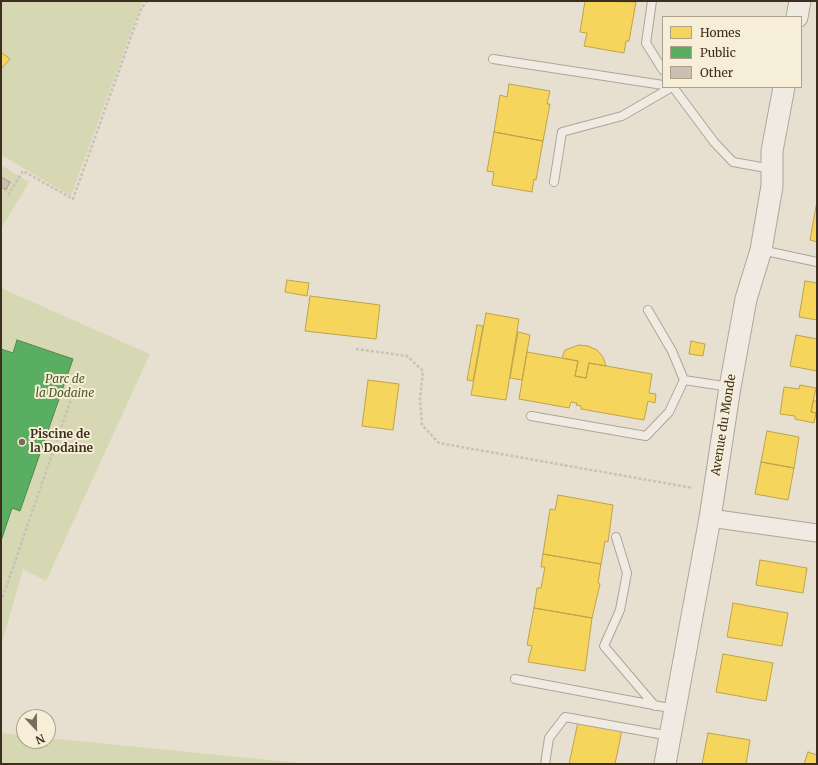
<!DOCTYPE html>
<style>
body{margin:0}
#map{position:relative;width:818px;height:765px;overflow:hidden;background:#e7e0d1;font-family:Merriweather,serif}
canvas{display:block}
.frame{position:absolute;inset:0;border:2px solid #3d2e20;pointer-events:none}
.legend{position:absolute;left:662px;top:16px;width:140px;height:72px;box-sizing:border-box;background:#f7eed8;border:1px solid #ada18e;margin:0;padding:5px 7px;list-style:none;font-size:12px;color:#3d2e20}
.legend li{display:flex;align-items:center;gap:8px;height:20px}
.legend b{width:20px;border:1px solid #ada18e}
.north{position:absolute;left:16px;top:709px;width:40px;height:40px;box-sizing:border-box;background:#f7eed8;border:1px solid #ada18e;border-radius:50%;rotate:158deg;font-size:11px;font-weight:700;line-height:16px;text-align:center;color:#3d2e20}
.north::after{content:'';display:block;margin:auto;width:14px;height:18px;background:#786c5e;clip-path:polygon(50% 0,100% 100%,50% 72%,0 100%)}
</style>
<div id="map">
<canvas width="818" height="765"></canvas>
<div class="frame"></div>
<ul class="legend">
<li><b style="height:11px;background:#f6d55c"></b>Homes</li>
<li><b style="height:11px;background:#5aae61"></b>Public</li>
<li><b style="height:11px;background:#cbbfb2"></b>Other</li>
</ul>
<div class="north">N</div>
</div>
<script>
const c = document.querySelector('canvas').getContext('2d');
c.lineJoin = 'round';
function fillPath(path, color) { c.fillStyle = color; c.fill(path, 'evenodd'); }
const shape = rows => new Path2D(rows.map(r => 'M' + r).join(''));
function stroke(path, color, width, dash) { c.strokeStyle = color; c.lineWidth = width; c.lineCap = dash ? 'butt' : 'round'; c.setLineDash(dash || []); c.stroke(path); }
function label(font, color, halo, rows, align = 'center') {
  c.font = font + ' Merriweather,serif'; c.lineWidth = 4; c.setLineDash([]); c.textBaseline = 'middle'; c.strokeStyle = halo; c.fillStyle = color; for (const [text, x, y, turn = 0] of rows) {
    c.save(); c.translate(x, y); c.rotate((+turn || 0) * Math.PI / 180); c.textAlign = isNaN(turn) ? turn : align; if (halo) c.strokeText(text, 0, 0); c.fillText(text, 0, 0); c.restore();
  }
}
fillPath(shape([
 [1,1,144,1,140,8,71,196,1,155],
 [1,165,29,182,1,229],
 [1,288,150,354,46,581,23,569,1,646],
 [1,733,24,736,24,741,48,741,48,738,310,764,1,764]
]), '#d6d7b3');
const homes = shape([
 [585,1,636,2,629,41,626,41,624,53,584,46,587,33,580,32,585,1],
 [1,52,10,59,1,69,1,52],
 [509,84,550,91,547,104,550,104,543,141,494,132,500,95,507,97,509,84],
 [494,132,543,141,536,180,534,179,532,192,492,185,494,172,487,171,494,132],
 [817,201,817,242,810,240,817,201],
 [287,280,309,283,307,296,285,292,287,280],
 [805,281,817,283,817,320,799,317,805,281],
 [310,296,380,305,376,339,305,331,310,296],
 [486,313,519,319,506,400,471,395,486,313],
 [477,325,483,326,473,381,467,380,477,325],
 [518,332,530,335,522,380,510,378,518,332],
 [796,335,817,339,817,371,790,366,796,335],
 [691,341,705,344,703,356,689,354,691,341],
 [579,345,588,346,597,350,603,357,606,366,589,363,586,378,575,376,578,361,562,358,565,350,579,345],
 [527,352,578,361,575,376,586,378,589,363,652,374,649,393,656,394,655,403,648,401,644,420,581,409,581,406,576,405,577,403,571,402,569,408,519,399,527,352],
 [368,380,399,384,393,430,362,426,368,380],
 [800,385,816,388,811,412,816,413,814,423,795,419,795,416,780,414,784,387,799,389,800,385],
 [813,401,817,401,817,413,811,412,813,401],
 [767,431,799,437,794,468,761,462,767,431],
 [761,462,794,468,788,500,755,494,761,462],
 [558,495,613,505,608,542,605,541,601,564,543,554,550,509,555,510,558,495],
 [543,554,601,564,598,583,600,584,592,618,534,608,537,588,541,588,545,567,541,567,543,554],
 [760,560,807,568,803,593,756,585,760,560],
 [733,603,788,613,782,646,727,637,733,603],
 [534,608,592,618,585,671,528,662,532,646,527,645,534,608],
 [723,654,773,663,766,701,716,692,723,654],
 [578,722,622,730,615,764,569,764,578,722],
 [708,733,750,740,746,764,702,764,708,733],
 [808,752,817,755,817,764,804,764,808,752]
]);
fillPath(homes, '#f6d55c');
stroke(homes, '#bea34a', 1);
const public = shape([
 [17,340,73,359,20,511,12,508,1,541,1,349,13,353,17,340]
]);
fillPath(public, '#5aae61');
stroke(public, '#51884e', 1);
const building = shape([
 [1,177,10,182,6,190,1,187,1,177]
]);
fillPath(building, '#cbbfb2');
stroke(building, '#a89c90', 1);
const service = shape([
 [652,1,646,43,663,70],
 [493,59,663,85],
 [673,87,714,142,733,162,772,169],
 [554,182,562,132,622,116,672,87],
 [761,250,817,262],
 [648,310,672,351,684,380,730,387],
 [531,416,646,436,669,412,684,380],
 [616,537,627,573,620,610,604,646,655,706],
 [515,679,675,709],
 [545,764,549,738,565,717,670,736]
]);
const minor = shape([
 [710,518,817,533]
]);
const tertiary = shape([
 [797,17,800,1],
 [665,764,710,518,730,387,746,299,761,250,772,186,772,151,784,87]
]);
stroke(service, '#ada599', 10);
stroke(minor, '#ada599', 19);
stroke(tertiary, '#ada599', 23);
stroke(shape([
 [8,195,23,171,73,199,141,9,147,1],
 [356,349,407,356,423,371,420,398,422,425,439,443,693,488],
 [1,602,75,388]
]), '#c8c2b9', 2.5, [3, 2]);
stroke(service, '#efebe3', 8);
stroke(minor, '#efebe3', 17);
stroke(tertiary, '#efebe3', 21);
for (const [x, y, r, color] of [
 [22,442,4,"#786c5e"]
]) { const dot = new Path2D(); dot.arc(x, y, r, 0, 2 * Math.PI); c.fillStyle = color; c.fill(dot); stroke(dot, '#f7eed8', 1.5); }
label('italic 12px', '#4d5a26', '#f7eed8', [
 ["Parc de",65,380],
 ["la Dodaine",65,394]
]);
label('12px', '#3d2e20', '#f7eed8', [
 ["Avenue du Monde",724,425,-81]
]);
label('bold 12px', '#3d2e20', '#f7eed8', [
 ["Piscine de",30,435],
 ["la Dodaine",30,449]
], 'left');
</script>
